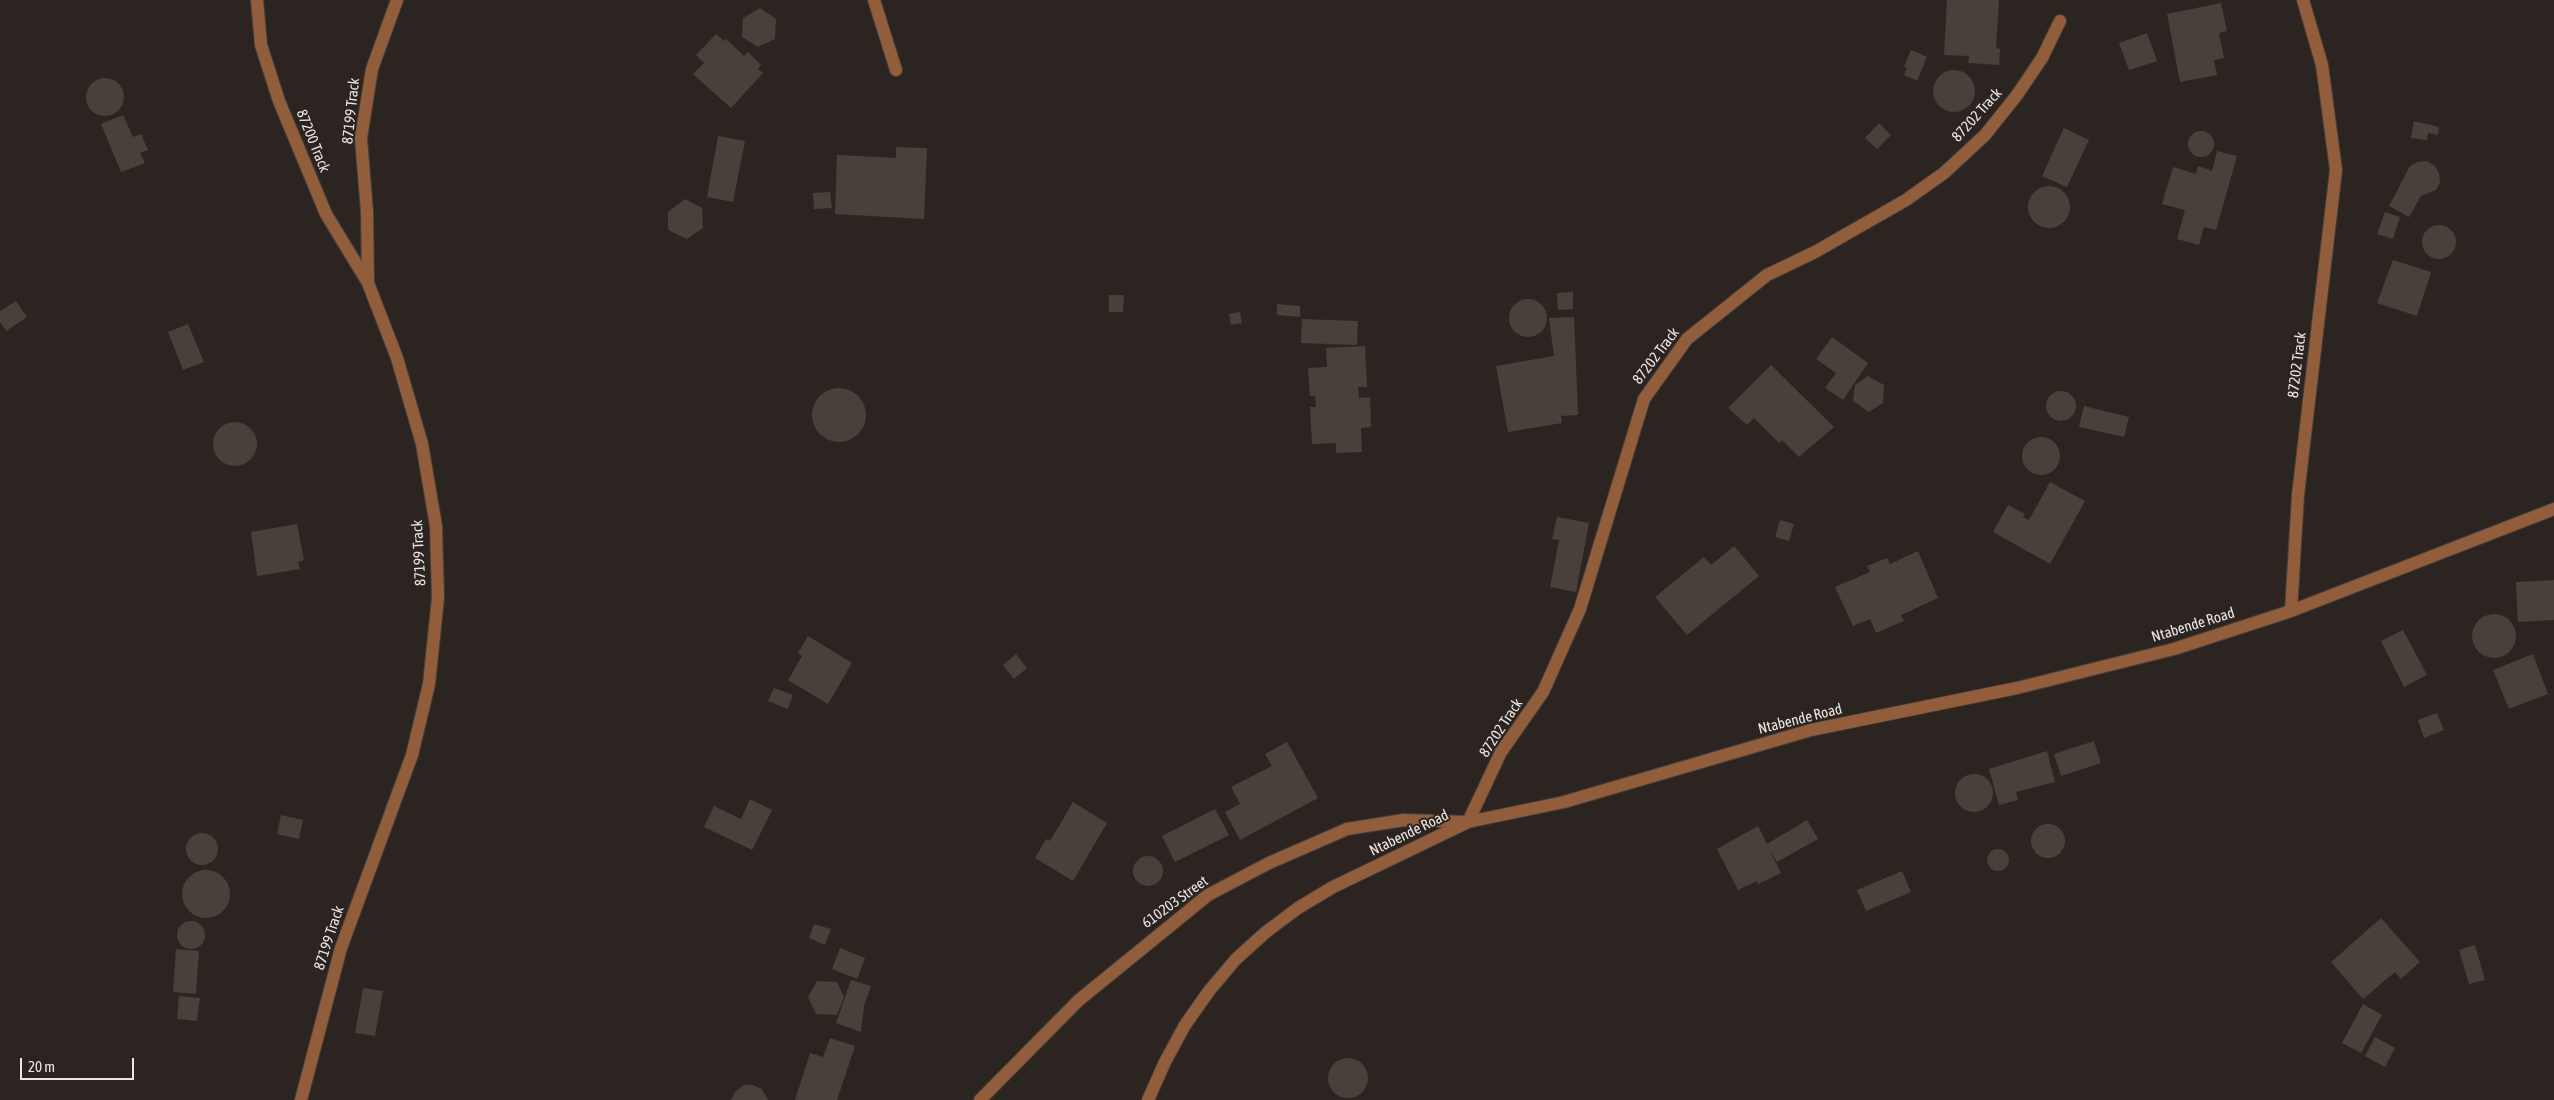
<!DOCTYPE html>
<style>
body{margin:0}
#map{position:relative;width:2554px;height:1100px;overflow:hidden;background:#2c2420;font-family:"Asap Condensed",sans-serif}
canvas{display:block}
.scale{position:absolute;left:20px;top:1058px;width:114px;height:22px;box-sizing:border-box;border:2px solid #ebe6e3;border-top:0;padding-left:6px;font-size:15px;line-height:18px;white-space:nowrap;color:#ebe6e3;-webkit-text-stroke:4px #2c2420;paint-order:stroke}
</style>
<div id="map">
<canvas width="2554" height="1100"></canvas>
<div class="scale">20 m</div>
</div>
<script>
const c = document.querySelector('canvas').getContext('2d');
c.lineJoin = 'round';
function fillPath(path, color) { c.fillStyle = color; c.fill(path, 'evenodd'); }
const shape = rows => new Path2D(rows.map(r => 'M' + r).join(''));
function stroke(path, color, width, dash) { c.strokeStyle = color; c.lineWidth = width; c.lineCap = dash ? 'butt' : 'round'; c.setLineDash(dash || []); c.stroke(path); }
function label(font, color, halo, rows, align = 'center') {
  c.font = font + ' "Asap Condensed",sans-serif'; c.lineWidth = 4; c.setLineDash([]); c.textBaseline = 'middle'; c.strokeStyle = halo; c.fillStyle = color; for (const [text, x, y, turn = 0] of rows) {
    c.save(); c.translate(x, y); c.rotate((+turn || 0) * Math.PI / 180); c.textAlign = isNaN(turn) ? turn : align; if (halo) c.strokeText(text, 0, 0); c.fillText(text, 0, 0); c.restore();
  }
}
fillPath(shape([
 [1947,0,1999,0,1996,48,2000,49,1999,65,1968,63,1969,56,1944,55],
 [2221,3,2227,31,2219,33,2224,58,2214,60,2217,75,2180,82,2167,14],
 [760,8,776,19,775,39,758,47,742,37,743,18],
 [2147,33,2157,61,2129,70,2119,43],
 [716,34,724,41,726,39,744,56,748,52,761,65,758,69,763,73,731,108,693,74,704,63,696,55],
 [1911,50,1927,57,1917,81,1904,75,1907,68,1904,67],
 '1933 91a21 21 0 1 1 42 0a21 21 0 1 1-42 0Z',
 '86 97a19 19 0 1 1 38 0a19 19 0 1 1-38 0Z',
 [123,115,133,137,141,134,148,150,140,153,145,163,121,172,101,124],
 [2414,121,2439,127,2438,135,2428,133,2427,140,2411,138],
 [1879,123,1891,135,1877,149,1865,138],
 [2064,128,2089,140,2067,187,2042,176],
 '2188 144a13 13 0 1 1 26 0a13 13 0 1 1-26 0Z',
 [718,136,745,141,733,202,707,197],
 [896,147,927,148,924,219,835,214,837,155,896,158],
 [2217,151,2237,156,2216,230,2204,227,2199,245,2177,239,2185,210,2162,204,2173,167,2196,174,2198,166,2212,171],
 [2427,161,2435,166,2439,173,2440,183,2436,190,2421,196,2409,217,2389,206,2410,166,2417,162],
 '2028 207a21 21 0 1 1 42 0a21 21 0 1 1-42 0Z',
 [830,192,832,208,814,209,813,193],
 [685,199,702,208,703,228,687,239,668,230,668,212],
 [2385,212,2400,217,2393,239,2377,234],
 '2422 242a17 17 0 1 1 34 0a17 17 0 1 1-34 0Z',
 [2393,260,2431,272,2417,316,2377,303],
 [1573,292,1573,309,1558,310,1557,293],
 [1109,295,1124,295,1123,312,1109,312],
 '1509 318a19 19 0 1 1 38 0a19 19 0 1 1-38 0Z',
 [16,301,27,317,6,331,0,322,0,311],
 [1277,304,1300,306,1300,317,1277,315],
 [1240,312,1242,323,1231,325,1229,314],
 [1574,317,1578,415,1561,416,1562,423,1508,432,1496,366,1554,356,1549,318],
 [1302,319,1358,321,1357,345,1301,343],
 [188,324,204,362,183,370,168,332],
 [1832,337,1868,363,1843,400,1825,388,1836,373,1816,359],
 [1365,346,1367,387,1358,387,1359,398,1370,397,1371,427,1361,428,1362,452,1336,453,1336,443,1312,444,1310,407,1316,407,1315,396,1310,396,1308,368,1327,367,1326,348],
 [1771,365,1834,427,1799,457,1782,440,1779,443,1754,418,1747,425,1728,408],
 [1868,376,1884,385,1883,403,1869,412,1853,401,1855,385],
 '812 415a27 27 0 1 1 54 0a27 27 0 1 1-54 0Z',
 '2046 406a15 15 0 1 1 30 0a15 15 0 1 1-30 0Z',
 [2084,406,2129,417,2124,437,2079,427],
 '213 444a22 22 0 1 1 44 0a22 22 0 1 1-44 0Z',
 '2022 456a19 19 0 1 1 38 0a19 19 0 1 1-38 0Z',
 [2050,482,2085,501,2050,564,1993,532,2008,505,2025,514,2023,517,2029,520],
 [1557,517,1589,523,1576,592,1550,587,1559,540,1552,539],
 [1780,520,1794,524,1789,541,1775,537],
 [297,524,304,560,298,562,300,569,257,576,251,532],
 [1734,546,1759,576,1687,635,1655,597,1704,557,1711,565],
 [1918,551,1938,598,1901,615,1904,621,1876,633,1870,619,1853,626,1835,587,1870,572,1867,566,1887,558,1890,564],
 [2554,580,2554,620,2518,622,2516,582],
 '2472 636a22 22 0 1 1 44 0a22 22 0 1 1-44 0Z',
 [2403,630,2427,675,2404,687,2381,641],
 [808,636,852,663,828,704,788,680,802,656,798,653],
 [1016,654,1027,668,1014,679,1003,665],
 [2533,654,2548,694,2509,709,2493,670],
 [774,688,793,695,788,709,768,701],
 [2437,713,2444,730,2424,738,2418,720],
 [2094,741,2101,763,2061,776,2054,754],
 [1287,742,1318,798,1240,840,1225,812,1240,804,1231,787,1272,766,1265,754],
 [2047,751,2055,782,2016,792,2018,800,1999,805,1989,769],
 '1955 793a19 19 0 1 1 38 0a19 19 0 1 1-38 0Z',
 [750,799,772,810,752,850,704,827,714,806,741,819],
 [1073,802,1107,823,1073,881,1035,858,1046,839,1050,841],
 [1215,809,1229,835,1175,862,1162,836],
 [281,815,303,820,299,839,277,834],
 [1807,820,1818,839,1777,862,1769,849,1781,873,1758,884,1757,881,1738,890,1717,849,1758,826,1767,844],
 '2031 841a17 17 0 1 1 34 0a17 17 0 1 1-34 0Z',
 '186 849a16 16 0 1 1 32 0a16 16 0 1 1-32 0Z',
 '1987 860a11 11 0 1 1 22 0a11 11 0 1 1-22 0Z',
 '1133 871a15 15 0 1 1 30 0a15 15 0 1 1-30 0Z',
 '182 894a24 24 0 1 1 48 0a24 24 0 1 1-48 0Z',
 [1902,871,1911,892,1866,911,1857,890],
 [2381,918,2420,962,2401,979,2395,972,2363,999,2331,962],
 '177 935a14 14 0 1 1 28 0a14 14 0 1 1-28 0Z',
 [814,924,831,929,825,945,809,938],
 [2475,945,2485,980,2469,984,2459,950],
 [840,948,865,958,857,979,832,969],
 [176,949,199,951,196,994,173,992],
 [851,980,871,986,864,1006,861,1032,836,1023],
 [817,981,837,982,844,997,837,1015,816,1014,808,997],
 [363,988,383,991,375,1036,355,1033],
 [179,996,200,998,197,1021,177,1019],
 [2363,1004,2382,1015,2361,1053,2342,1043],
 [2375,1037,2395,1048,2385,1067,2365,1056],
 [830,1038,855,1046,837,1100,795,1100,810,1053,823,1057],
 '1328 1078a20 20 0 1 1 40 0a20 20 0 1 1-40 0Z',
 [744,1085,753,1085,762,1089,768,1100,731,1100,735,1092]
]), '#48403b');
const minor = shape([
 [257,0,261,45,279,101,326,214,368,283],
 [874,0,896,70],
 [2291,611,2298,495,2336,170,2322,65,2303,0],
 [1468,822,1501,752,1543,692,1580,609,1644,399,1687,339,1767,275,1815,252,1906,200,1944,173,1985,135,2017,95,2042,58,2060,21],
 [301,1100,341,948,412,755,429,684,438,598,436,526,422,444,397,358,368,283,367,212,361,138,372,69,397,0],
 [980,1100,1079,1000,1208,895,1269,863,1347,829,1404,820,1466,822],
 [1148,1100,1165,1062,1185,1025,1209,991,1236,959,1266,932,1298,908,1333,887,1468,822,1564,802,1811,730,2017,688,2174,649,2291,611,2554,509]
]);
stroke(minor, '#473f3b', 14);
stroke(minor, '#925d3b', 12);
label('15px', '#ebe6e3', '#2c2420', [
 ["87199 Track",351,111,-84],
 ["87202 Track",1977,115,-48],
 ["87200 Track",313,141,68],
 ["87202 Track",1656,356,-53],
 ["87202 Track",2297,365,-83],
 ["87199 Track",419,553,-93],
 ["Ntabende Road",2193,625,-17],
 ["Ntabende Road",1800,719,-14],
 ["87202 Track",1501,728,-57],
 ["Ntabende Road",1409,833,-26],
 ["610203 Street",1175,902,-36],
 ["87199 Track",329,938,-72]
]);
</script>
